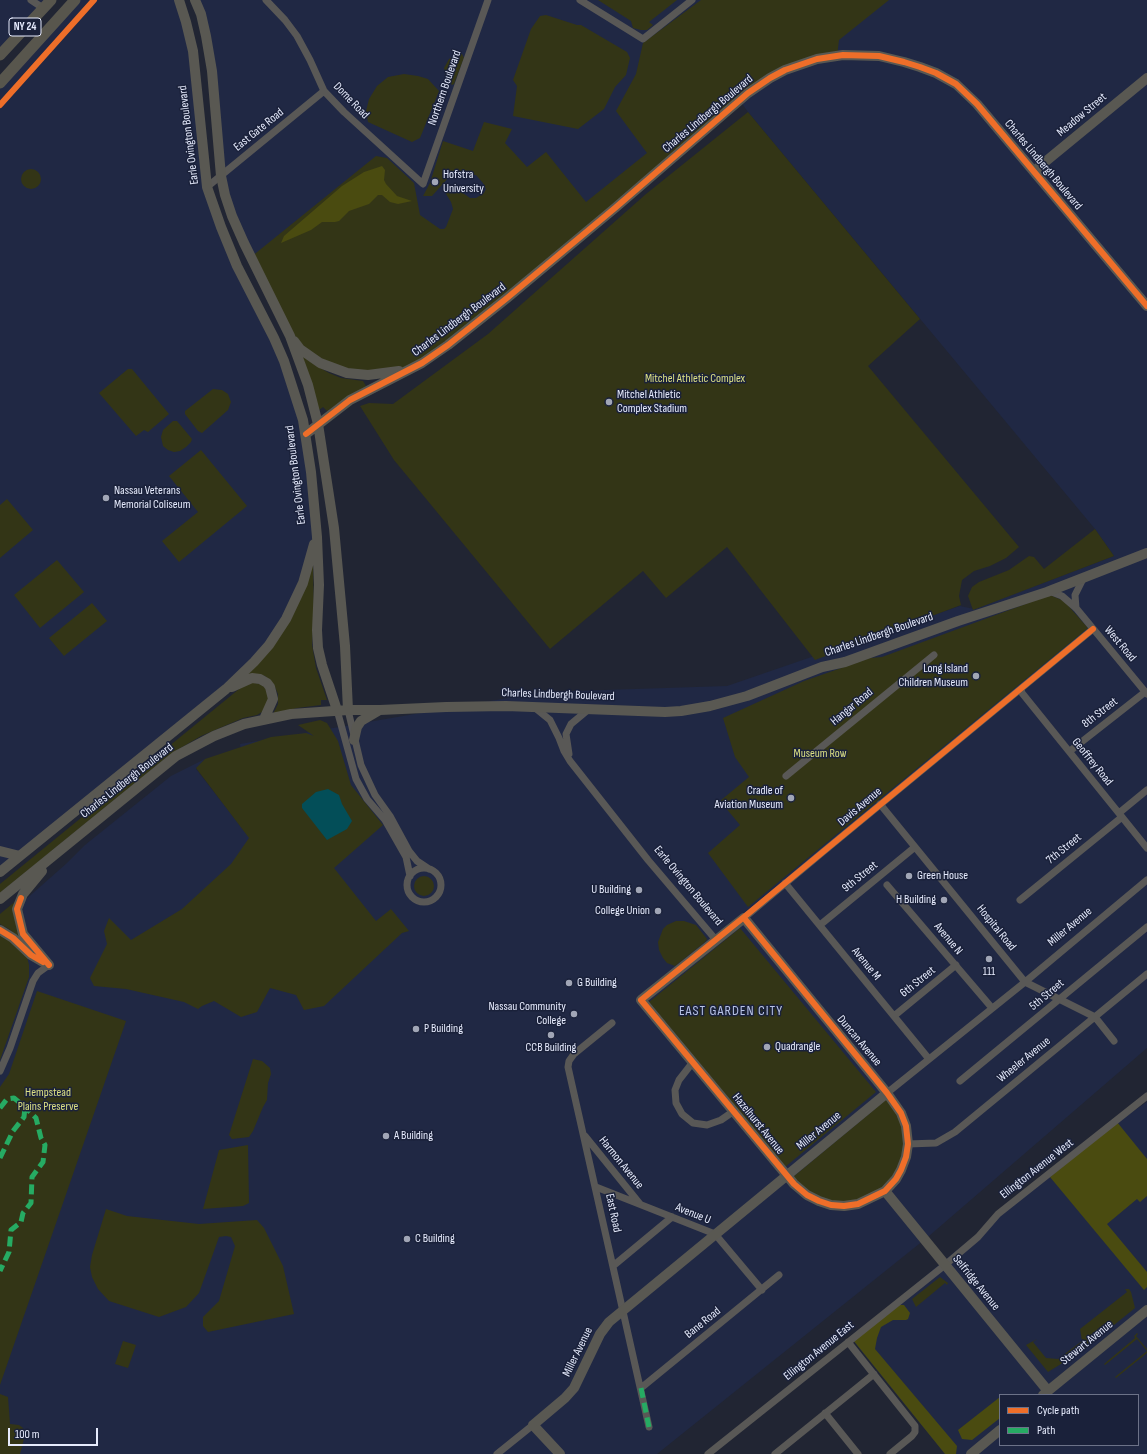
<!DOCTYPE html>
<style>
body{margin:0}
#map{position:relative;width:1147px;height:1454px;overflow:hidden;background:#212533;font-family:"Sofia Sans Condensed",sans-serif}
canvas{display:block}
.legend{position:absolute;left:999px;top:1394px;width:140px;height:52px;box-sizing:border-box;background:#1a213a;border:1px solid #6c7288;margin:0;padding:5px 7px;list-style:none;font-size:12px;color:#e6ebfd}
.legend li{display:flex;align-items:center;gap:8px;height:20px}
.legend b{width:20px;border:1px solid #6c7288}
.scale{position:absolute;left:8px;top:1428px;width:90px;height:18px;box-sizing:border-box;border:2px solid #e6ebfd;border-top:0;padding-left:5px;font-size:12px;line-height:14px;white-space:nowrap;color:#e6ebfd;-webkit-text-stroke:3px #1a213a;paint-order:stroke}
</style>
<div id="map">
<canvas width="1147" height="1454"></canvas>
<ul class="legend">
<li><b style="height:5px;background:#ee6e29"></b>Cycle path</li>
<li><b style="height:5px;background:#26ab63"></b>Path</li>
</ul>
<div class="scale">100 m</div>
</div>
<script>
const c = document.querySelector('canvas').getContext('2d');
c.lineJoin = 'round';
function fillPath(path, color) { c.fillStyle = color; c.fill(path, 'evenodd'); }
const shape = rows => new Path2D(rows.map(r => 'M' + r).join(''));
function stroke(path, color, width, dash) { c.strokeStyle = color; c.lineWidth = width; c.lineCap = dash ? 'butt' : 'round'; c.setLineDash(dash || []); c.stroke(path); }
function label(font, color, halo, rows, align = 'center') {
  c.font = font + ' "Sofia Sans Condensed",sans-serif'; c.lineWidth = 3; c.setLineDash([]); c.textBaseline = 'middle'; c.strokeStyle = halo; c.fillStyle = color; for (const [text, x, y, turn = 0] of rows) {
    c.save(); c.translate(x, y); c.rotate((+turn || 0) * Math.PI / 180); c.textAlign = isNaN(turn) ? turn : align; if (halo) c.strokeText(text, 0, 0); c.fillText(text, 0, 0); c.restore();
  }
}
fillPath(shape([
 [0,0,51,0,0,55],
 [77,0,177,0,190,48,208,194,280,351,298,408,315,537,288,613,254,660,0,869,0,85],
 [196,0,1147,0,1147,1048,929,1236,657,1454,0,1454,0,979,27,934,20,909,24,901,67,863,85,845,171,776,205,759,196,769,249,837,240,744,543,692,727,686,960,606,974,609,1114,556,1095,529,748,112,740,101,615,208,290,336,226,193,210,48],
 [1050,595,1064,601,1055,655],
 [1147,1102,1147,1454,945,1454,851,1338,947,1258,1117,1122],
 [1000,1395,1138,1395,1138,1445,1000,1445]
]), '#202844');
fillPath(shape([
 [598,0,677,0,649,22,653,25,647,30,641,30,633,28,631,21],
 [701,0,889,0,839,40,837,56,770,78,615,208,411,368,355,375,300,349,251,257,376,156,387,158,414,183,420,215,440,229,444,229,446,227,453,209,451,202,443,189,446,187,450,187,460,191,470,198,476,198,484,193,486,189,483,183,476,175,462,174,450,176,432,196,423,196,430,183,443,141,473,151,484,122,512,129,505,143,527,167,546,152,586,202,647,153,616,111,636,74,643,43],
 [546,15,577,25,581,25,627,52,630,58,626,75,615,87,604,109,578,129,513,116,517,86,513,80,531,29,540,16],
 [459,53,462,54,464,58,454,84,452,85,446,78,444,68,449,59],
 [404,74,418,76,428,79,439,91,420,138,412,142,368,122,366,111,369,99,377,86,388,77],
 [748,112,920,319,868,366,1019,547,1006,558,990,566,974,571,962,580,959,596,961,605,815,660,727,547,666,598,643,571,550,649,394,460,360,406,369,403,393,404,488,334,646,194],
 '21 179a10 10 0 1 1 20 0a10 10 0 1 1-20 0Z',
 [300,353,315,365,329,373,341,378,363,381,366,386,327,411,323,407,319,410],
 [128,369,132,369,169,414,148,432,144,430,136,436,99,393],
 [213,389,222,390,228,394,231,402,228,410,202,433,198,431,185,414,185,411],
 [173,421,177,421,192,439,191,442,186,447,180,451,174,452,168,450,163,446,161,437,163,430],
 [201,450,247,506,179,562,162,541,198,512,169,476],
 [7,499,33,530,0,558,0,505],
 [1095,529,1114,556,973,610,968,596,972,587,979,582,1009,570,1029,556,1034,557,1044,569],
 [57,560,84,592,40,628,14,595],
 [313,564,314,614,312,645,316,668,327,700,321,700,321,705,297,708,273,714,278,704,278,694,274,685,265,676,255,674,246,676,260,661],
 [1050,595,1064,601,1088,628,748,907,708,853,740,825,720,801,749,777,735,757,723,718,804,681,870,658,882,657],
 [92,603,107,621,64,656,49,638],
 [251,682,260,684,266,688,270,695,265,710,257,715,243,718,201,736,177,750,162,761,0,893,0,884,244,685],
 [320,720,327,723,338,741,351,785,383,825,334,868,376,921,391,909,409,931,402,933,324,1006,304,1010,296,995,270,988,257,1012,241,1017,214,1001,202,1006,198,1009,184,1002,126,989,94,986,90,978,107,944,104,931,109,918,131,940,182,909,231,864,249,838,196,768,205,759,271,737,306,733,314,736,298,725],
 '414 886a10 10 0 1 1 20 0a10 10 0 1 1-20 0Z',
 [17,900,24,942,9,929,0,924,0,914],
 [676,921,684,921,696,925,707,939,705,942,675,966,667,963,663,958,659,950,658,942,663,929,667,925],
 [740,928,876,1092,785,1167,649,1002],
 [0,931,27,957,29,965,29,977,0,1060],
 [37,991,126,1021,0,1385,0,1087,9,1074],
 [253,1059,262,1061,270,1068,271,1074,268,1083,267,1100,263,1107,253,1131,249,1137,232,1139,229,1135],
 [887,1099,890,1101,904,1131,905,1148,898,1169,882,1190,849,1203,831,1202,814,1196,793,1177],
 [248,1145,249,1203,243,1206,203,1209,219,1150],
 [106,1209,127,1216,199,1224,257,1220,264,1228,283,1266,294,1314,208,1332,203,1326,203,1317,219,1301,235,1246,231,1237,226,1236,219,1237,199,1293,186,1307,159,1317,109,1301,98,1289,92,1277,90,1267,92,1255],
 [940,1277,948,1283,947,1285,945,1283,916,1307,912,1299],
 [1125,1289,1129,1289,1131,1292,1135,1308,1082,1351,1048,1372,1026,1345,1037,1339,1033,1342,1046,1358,1058,1359,1082,1341,1080,1329,1127,1292],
 [1137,1333,1138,1334,1136,1336,1147,1349,1147,1353,1116,1378,1115,1377,1147,1351,1137,1339,1105,1365,1104,1364,1135,1338,1134,1336],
 [123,1341,136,1345,128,1368,115,1364],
 [0,1394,8,1397,10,1424,19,1425,23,1428,25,1435,20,1454,0,1454]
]), '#333516');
fillPath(shape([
 [382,166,385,170,384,180,386,184,397,196,412,201,398,204,390,202,382,195,378,195,369,204,349,211,339,221,335,222,322,222,311,230,281,243,284,236,342,186,364,172],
 [1117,1122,1147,1159,1147,1196,1140,1202,1137,1199,1107,1224,1147,1272,1147,1287,1144,1290,1050,1177],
 [900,1305,904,1305,910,1313,908,1319,906,1320,893,1320,881,1327,877,1338,875,1349,957,1446,956,1454,945,1454,853,1340],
 [1000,1397,1000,1418,972,1440,962,1439,958,1430]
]), '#4a4b10');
fillPath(shape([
 [328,789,339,795,342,804,352,821,347,829,327,840,302,808,302,804,316,792]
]), '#034e58');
stroke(shape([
 [31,0,43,8],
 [266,0,285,20,297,36,310,60,324,91,344,112,423,184,488,0],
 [580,0,643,39,692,0],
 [207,187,324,91],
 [1049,591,1062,596,1076,608,1147,694],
 [1076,608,1075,595,1083,579],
 [1021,689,1022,693,1147,848],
 [534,707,550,720,559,738,564,751,570,761,648,860,716,940],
 [337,710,356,779,367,799,385,820,406,857,410,876],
 [348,710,361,765,375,795,390,816,409,851,417,861,429,869],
 [1070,751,1145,692],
 [569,754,566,734,571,724,589,709],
 [786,776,934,655],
 [880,804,1025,982,1095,1017,1114,1041],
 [1119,813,1147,790],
 '407 885a17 17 0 1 1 34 0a17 17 0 1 1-34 0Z',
 [785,883,929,1059],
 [887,885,992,1008],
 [1020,900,1122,817],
 [744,918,824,851,1093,629],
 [820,925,915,847],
 [894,1016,956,965],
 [612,1023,574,1054,569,1061,568,1067,649,1427],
 [693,1062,679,1080,675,1090,676,1103,682,1114,693,1123,707,1125,721,1120,734,1111],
 [0,1071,10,1048,33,981,38,973,49,965],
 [960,1081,1147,927],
 [887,1093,1025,982,1147,880],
 [585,1136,640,1204],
 [908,1144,936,1143,955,1132,1147,974],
 [596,1187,715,1234,762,1290],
 [613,1266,672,1217],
 [848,1342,915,1426,915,1432,912,1436,890,1454],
 [641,1388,779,1275],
 [825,1413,858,1454],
 [497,1454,533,1425],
 [708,1454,945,1265,978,1237,998,1214,1147,1096],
 [775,1454,874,1374]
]), '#595856', 7);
stroke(shape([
 [179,0,186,22,193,51,207,187,221,227,237,266,274,338,284,361,303,420,311,472,317,537,319,585,317,630,318,648,322,665,337,710],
 [195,0,201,14,206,36,212,71,221,176,225,195,232,216,244,243,290,336,308,385,318,424,334,528,345,646,348,710],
 [1034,171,1147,78],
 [294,341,300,349,320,363,347,373,368,375,399,371],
 [306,434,350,400,422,363,448,345,507,298,615,208,748,93,770,78,785,70,817,59,843,55,879,56,904,62,920,67,936,73,956,84,977,104,1147,306],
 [232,687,252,678,260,679,267,683,270,687,273,699,264,719],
 [354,740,357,727,361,721,378,711],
 [0,851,20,856],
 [42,871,23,894,17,909,23,934,49,965],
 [0,872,226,689,254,662,269,645,286,619,303,583,314,544],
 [0,899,176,756,214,736,244,724,291,714,348,710,380,710,446,707,506,706,665,712,681,711,710,706,747,696,822,667,845,662,958,621,1047,592,1147,553],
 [744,918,887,1093,901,1113,906,1126,908,1144,906,1157,901,1170,896,1179,885,1191,858,1204,844,1206,831,1205,819,1201,807,1195,794,1184,641,1000,744,918],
 [0,930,13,938,31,955,43,962],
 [885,1191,1048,1391],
 [1043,1395,1147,1310],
 [560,1454,533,1425,565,1398,574,1388,600,1334,609,1322,887,1093],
 [971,1454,1000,1430]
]), '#595852', 10);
stroke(shape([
 [0,55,51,0],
 [0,83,75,0]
]), '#58564d', 11);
stroke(shape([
 [0,1108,7,1099,14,1098,25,1107,36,1118,41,1138,45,1145,43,1162,32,1177,31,1203,23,1213,21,1222,11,1230,9,1252,0,1271],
 [0,1158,13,1131,24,1117,25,1107],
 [641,1388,649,1427]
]), '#26ab63', 5, [10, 5]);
stroke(shape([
 [0,105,94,0],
 [306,434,350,400,422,363,448,345,507,298,615,208,748,93,770,78,785,70,817,59,843,55,879,56,904,62,920,67,936,73,956,84,977,104,1147,306],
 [21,898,17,909,23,934,49,965],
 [744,918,887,1093,901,1113,906,1126,908,1144,906,1157,901,1170,896,1179,885,1191,858,1204,844,1206,831,1205,819,1201,807,1195,794,1184,641,1000,749,913,824,851,1093,629],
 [0,930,13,938,31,955,43,962]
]), '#ee6e29', 6);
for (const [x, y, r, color] of [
 [435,182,4,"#a1a6b6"],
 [609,402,4,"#a1a6b6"],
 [106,498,4,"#a1a6b6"],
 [976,676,4,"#a1a6b6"],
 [791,798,4,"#a1a6b6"],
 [909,876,4,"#a1a6b6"],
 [639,890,4,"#a1a6b6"],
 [944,900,4,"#a1a6b6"],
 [658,911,4,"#a1a6b6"],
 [989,959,4,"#a1a6b6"],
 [569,983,4,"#a1a6b6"],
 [574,1014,4,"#a1a6b6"],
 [416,1029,4,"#a1a6b6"],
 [551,1035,4,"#a1a6b6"],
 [767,1047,4,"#a1a6b6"],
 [386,1136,4,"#a1a6b6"],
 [407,1239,4,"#a1a6b6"]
]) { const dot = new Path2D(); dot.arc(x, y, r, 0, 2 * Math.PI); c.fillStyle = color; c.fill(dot); stroke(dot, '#1a213a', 1.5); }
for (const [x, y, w] of [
 [25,27,32]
]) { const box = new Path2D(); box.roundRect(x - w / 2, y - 9, w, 18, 3); c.fillStyle = '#1a213a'; c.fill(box); stroke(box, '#e6ebfd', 1); }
label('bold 11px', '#e6ebfd', null, [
 ["NY 24",25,27]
]);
label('12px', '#e6ebfd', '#1a213a', [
 ["Northern Boulevard",445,88,-71],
 ["Dome Road",351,101,46],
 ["Charles Lindbergh Boulevard",708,114,-40],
 ["Meadow Street",1082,115,-40],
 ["East Gate Road",259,130,-39],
 ["Earle Ovington Boulevard",189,135,-97],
 ["Charles Lindbergh Boulevard",1043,165,50],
 ["Charles Lindbergh Boulevard",459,320,-37],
 ["Earle Ovington Boulevard",296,475,-97],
 ["Charles Lindbergh Boulevard",879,635,-19],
 ["West Road",1120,644,50],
 ["Charles Lindbergh Boulevard",558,695,2],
 ["Hangar Road",852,707,-40],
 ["8th Street",1100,713,-38],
 ["Geoffrey Road",1092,762,51],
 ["Charles Lindbergh Boulevard",127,781,-38],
 ["Davis Avenue",860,807,-40],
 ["7th Street",1064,849,-39],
 ["9th Street",860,877,-39],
 ["Earle Ovington Boulevard",688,886,50],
 ["Miller Avenue",1070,927,-40],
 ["Hospital Road",996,928,51],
 ["Avenue N",948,939,50],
 ["Avenue M",866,964,51],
 ["6th Street",918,982,-39],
 ["5th Street",1047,995,-40],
 ["Duncan Avenue",859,1041,50],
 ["Wheeler Avenue",1024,1060,-39],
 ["Hazelhurst Avenue",758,1124,51],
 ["Miller Avenue",819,1131,-39],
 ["Harmon Avenue",621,1163,51],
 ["Ellington Avenue West",1037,1169,-38],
 ["East Road",613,1213,78],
 ["Avenue U",693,1214,22],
 ["Selfridge Avenue",976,1283,51],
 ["Bane Road",703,1323,-39],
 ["Stewart Avenue",1087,1343,-39],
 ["Ellington Avenue East",819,1351,-39],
 ["Miller Avenue",578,1352,-64]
]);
label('12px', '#e6ebfd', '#1a213a', [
 ["Hofstra",443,175],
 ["University",443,189],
 ["Mitchel Athletic",617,395],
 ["Complex Stadium",617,409],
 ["Nassau Veterans",114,491],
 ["Memorial Coliseum",114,505],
 ["Long Island",968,669,"right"],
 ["Children Museum",968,683,"right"],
 ["Cradle of",783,791,"right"],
 ["Aviation Museum",783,805,"right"],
 ["Green House",917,876],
 ["U Building",631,890,"right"],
 ["H Building",936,900,"right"],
 ["College Union",650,911,"right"],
 ["111",989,972,"center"],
 ["G Building",577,983],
 ["Nassau Community",566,1007,"right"],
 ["College",566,1021,"right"],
 ["P Building",424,1029],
 ["Quadrangle",775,1047],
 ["CCB Building",551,1048,"center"],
 ["A Building",394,1136],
 ["C Building",415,1239]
], 'left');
label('12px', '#dce083', '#1a213a', [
 ["Mitchel Athletic Complex",695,379],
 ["Museum Row",820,754],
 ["Hempstead",48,1093],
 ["Plains Preserve",48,1107]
]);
c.letterSpacing = '1px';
label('14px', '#b7c2e4', '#1a213a', [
 ["EAST GARDEN CITY",731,1011]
]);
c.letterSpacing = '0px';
</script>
